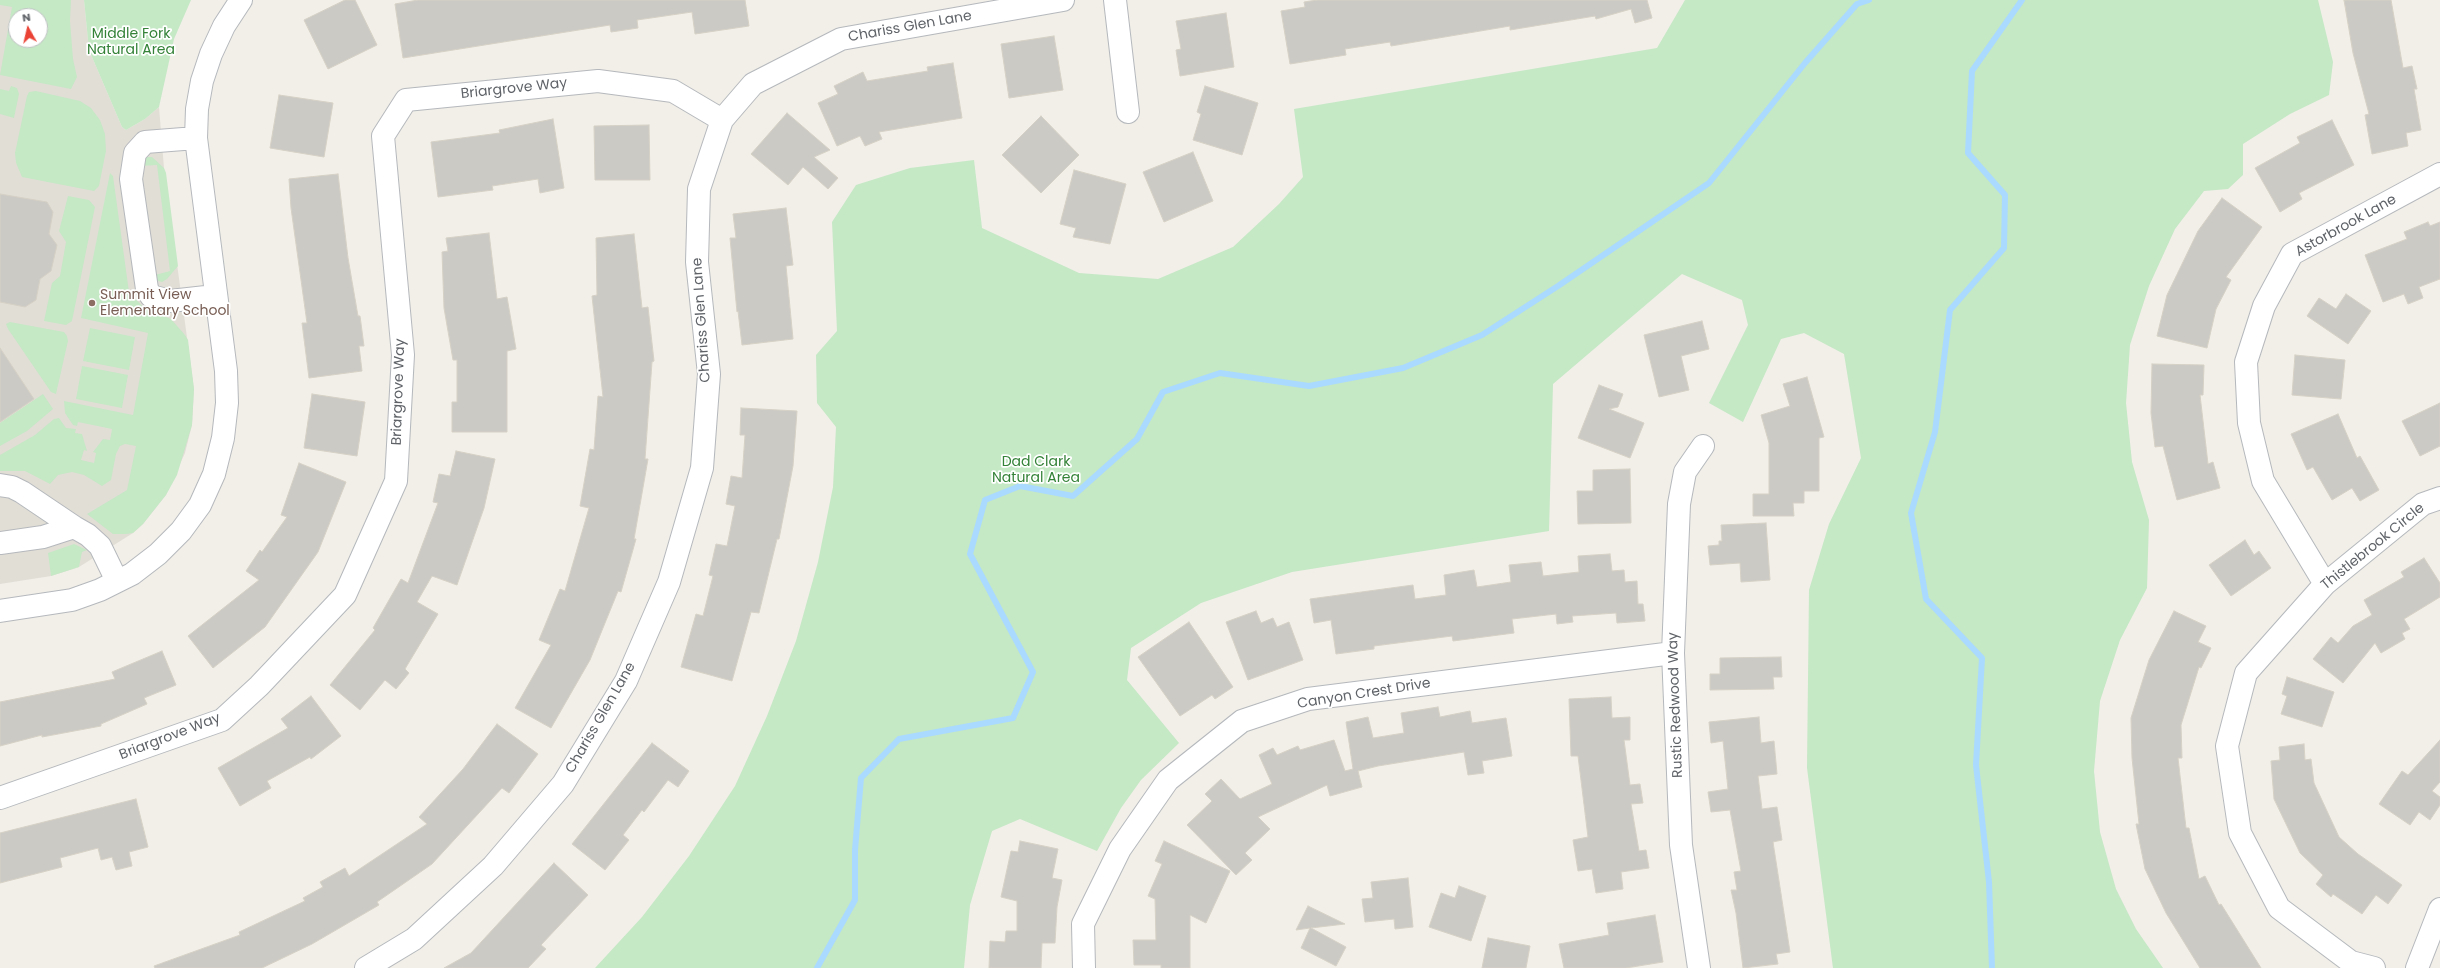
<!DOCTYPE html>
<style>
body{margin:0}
#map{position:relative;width:2440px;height:968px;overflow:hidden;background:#f1efe8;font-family:Poppins,sans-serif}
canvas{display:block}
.north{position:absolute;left:8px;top:8px;width:40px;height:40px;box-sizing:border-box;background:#fff;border:1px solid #bfc1c3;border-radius:50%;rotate:352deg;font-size:11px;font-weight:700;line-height:16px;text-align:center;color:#5f6368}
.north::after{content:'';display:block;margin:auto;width:14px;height:18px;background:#ea4335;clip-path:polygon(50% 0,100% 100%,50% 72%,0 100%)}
</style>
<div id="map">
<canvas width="2440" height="968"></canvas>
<div class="north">N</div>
</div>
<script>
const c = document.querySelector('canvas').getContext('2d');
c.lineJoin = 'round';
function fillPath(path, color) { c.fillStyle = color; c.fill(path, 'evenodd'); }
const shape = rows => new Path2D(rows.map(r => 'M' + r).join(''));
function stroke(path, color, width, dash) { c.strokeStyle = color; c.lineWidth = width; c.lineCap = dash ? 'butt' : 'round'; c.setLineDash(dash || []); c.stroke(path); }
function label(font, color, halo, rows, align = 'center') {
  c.font = font + ' Poppins,sans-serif'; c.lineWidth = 3.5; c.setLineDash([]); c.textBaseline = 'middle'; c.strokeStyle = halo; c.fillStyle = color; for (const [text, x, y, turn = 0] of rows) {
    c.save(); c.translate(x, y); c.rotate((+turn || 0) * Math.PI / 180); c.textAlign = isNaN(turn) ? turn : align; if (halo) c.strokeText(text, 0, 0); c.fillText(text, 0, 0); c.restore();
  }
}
fillPath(shape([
 [0,0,84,0,89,50,122,127,126,130,145,119,159,107,164,168,194,389,192,425,185,453,166,495,143,524,133,533,79,567,51,576,0,584],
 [16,16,40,16,40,40,16,40]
]), '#e1ded6');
fillPath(shape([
 [0,0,71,0,70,21,73,59,77,77,71,89,0,75,12,7,0,5],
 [16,16,40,16,40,40,16,40],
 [84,0,191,0,174,39,159,107,145,119,126,130,122,127,89,50],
 [1685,0,2318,0,2333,62,2329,95,2290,114,2243,144,2243,175,2228,189,2204,191,2175,229,2149,286,2130,345,2126,403,2132,462,2149,520,2147,588,2120,640,2100,701,2094,771,2100,832,2116,889,2136,929,2163,968,1833,968,1807,768,1809,590,1829,524,1861,458,1844,354,1804,333,1781,339,1743,422,1709,403,1748,325,1742,300,1682,274,1553,384,1549,531,1292,572,1201,603,1131,648,1127,680,1179,743,1141,780,1121,808,1097,851,1020,819,992,831,970,905,964,968,595,968,642,917,689,856,735,786,767,716,796,641,818,562,833,487,836,427,817,403,816,355,837,331,832,222,856,185,910,168,974,160,982,228,1079,273,1158,279,1233,247,1279,204,1303,177,1294,109,1657,48],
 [11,86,17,88,19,94,14,118,0,114,0,89,9,91],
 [36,91,80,101,91,108,100,120,105,134,106,151,99,186,94,191,22,177,16,163,15,153,27,96,29,92],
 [143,157,152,157,164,168,166,173,178,266,167,279,162,282,155,280,155,275,170,271,157,165,140,166],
 [110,173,113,176,129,292,144,308,171,319,185,335,188,340,194,389,192,425,177,475,166,495,143,524,133,533,126,534,113,534,87,514,127,490,136,446,125,444,120,446,116,454,111,480,102,486,84,475,72,472,58,475,50,484,25,471,0,471,0,455,35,435,54,419,59,418,66,428,76,429,75,433,82,434,87,451,84,450,81,460,94,463,96,453,93,452,103,439,110,440,112,429,78,422,77,426,73,425,65,413,64,401,133,415,148,333,81,318],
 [68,196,89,200,95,207,72,321,66,325,44,321,52,283,60,276,66,242,59,231],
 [10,322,64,332,67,336,68,341,56,394,51,392,8,329,6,324],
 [90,328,135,337,129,370,83,361],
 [82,366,128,375,122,408,76,399],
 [43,394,53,409,27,431,0,446,0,423],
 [74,544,87,550,82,552,79,567,51,576,48,553]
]), '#c5e8c5');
stroke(shape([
 [817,968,855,900,855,850,861,778,899,739,1013,718,1033,672,970,554,985,500,1020,486,1073,496,1137,439,1163,392,1220,373,1309,386,1403,368,1482,335,1558,286,1709,183,1805,63,1857,4,1869,0],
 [1992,968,1989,882,1976,765,1982,658,1926,599,1911,513,1935,432,1950,310,2004,248,2005,195,1968,153,1972,71,2022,0]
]), '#aadaff', 6);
const building = shape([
 [345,0,355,0,377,45,328,69,304,20,345,0],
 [418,0,745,0,749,26,695,34,692,12,637,20,638,28,611,32,610,25,403,58,395,4,418,0],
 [1317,0,1647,0,1652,18,1635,23,1631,9,1596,19,1595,16,1510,30,1510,26,1391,46,1390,42,1345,49,1346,55,1290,64,1281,11,1305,7,1304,2,1317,0],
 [2344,0,2391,0,2403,68,2412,66,2417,89,2414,89,2421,130,2406,133,2408,146,2372,154,2365,115,2369,114,2353,53,2344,0],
 [1226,13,1234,67,1180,76,1176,50,1181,49,1176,21,1226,13],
 [1054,36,1063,90,1009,98,1001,44,1054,36],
 [953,63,962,118,879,132,882,139,865,146,860,136,837,146,818,103,838,94,834,86,863,72,867,81,928,71,927,67,953,63],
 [1205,86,1258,103,1242,155,1193,140,1201,114,1197,112,1205,86],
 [279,95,333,103,324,157,270,148,279,95],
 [787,113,830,150,814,157,838,178,828,189,803,167,788,185,751,154,787,113],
 [1041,116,1079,155,1041,193,1002,155,1041,116],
 [553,119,564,188,540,193,538,179,492,186,493,190,438,197,431,142,500,133,499,130,553,119],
 [2332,120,2354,165,2299,193,2302,199,2280,212,2255,168,2300,143,2297,137,2332,120],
 [649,125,650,180,595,180,594,126,649,125],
 [1193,152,1213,201,1164,222,1143,172,1193,152],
 [1074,170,1126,184,1110,244,1073,237,1076,228,1060,224,1074,170],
 [338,174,348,258,358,316,360,316,364,346,359,346,362,371,309,378,302,323,307,323,291,208,289,179,338,174],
 [0,194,47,202,53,212,49,234,57,245,51,271,40,279,36,300,25,307,0,302,0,194],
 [2222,198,2262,227,2226,277,2231,280,2216,309,2207,348,2157,336,2167,295,2198,231,2222,198],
 [786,208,793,265,786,266,793,339,742,345,738,311,737,312,730,238,736,238,733,214,786,208],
 [2428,222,2430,226,2440,222,2440,279,2419,287,2423,298,2408,304,2404,294,2383,302,2365,255,2407,239,2404,232,2428,222],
 [489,233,497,299,507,297,516,349,507,351,507,432,452,432,452,402,457,402,457,360,453,360,444,308,442,252,448,251,446,238,489,233],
 [634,234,642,308,648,307,654,361,652,362,645,459,648,459,634,539,636,539,621,592,618,591,590,660,551,728,515,708,551,645,539,640,560,589,565,591,589,508,580,506,590,449,594,450,598,396,603,397,592,296,597,295,596,238,634,234],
 [2346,294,2371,311,2348,344,2307,316,2319,298,2336,309,2346,294],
 [1702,321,1709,349,1681,356,1689,390,1659,397,1644,335,1702,321],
 [0,348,34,399,0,422,0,348],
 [2295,355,2345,360,2341,399,2292,395,2295,355],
 [2152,364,2204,365,2203,395,2200,395,2208,464,2213,462,2220,488,2177,500,2163,446,2155,447,2151,413,2152,364],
 [1807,377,1824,437,1819,438,1819,491,1804,491,1804,503,1793,503,1794,516,1753,516,1753,494,1769,494,1769,443,1761,415,1790,406,1783,384,1807,377],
 [1599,385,1623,394,1618,407,1609,409,1644,423,1630,458,1578,438,1599,385],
 [312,394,365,402,357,456,304,448,312,394],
 [2440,403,2440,446,2420,456,2402,421,2440,403],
 [741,408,797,411,793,466,779,539,777,539,759,613,751,612,732,681,681,667,696,614,703,616,713,576,709,575,716,544,727,546,735,506,726,504,731,476,742,478,745,435,740,435,741,408],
 [2338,414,2357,458,2360,456,2379,490,2360,501,2352,488,2332,500,2313,467,2307,470,2291,434,2338,414],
 [456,451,495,459,484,508,457,585,432,576,417,602,438,614,405,669,409,673,396,689,385,680,360,710,330,685,375,630,373,628,401,579,408,583,438,503,433,502,439,474,450,476,456,451],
 [299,463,346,482,318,552,265,627,213,668,188,636,259,580,246,571,260,550,262,552,287,517,281,515,299,463],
 [1630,469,1631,523,1578,524,1577,491,1593,491,1593,470,1630,469],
 [1766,523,1770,580,1741,582,1740,563,1710,565,1708,546,1719,545,1719,541,1722,541,1721,525,1766,523],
 [2245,540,2254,555,2259,551,2271,568,2231,596,2209,565,2245,540],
 [1610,554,1612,571,1624,570,1625,582,1637,581,1638,604,1643,604,1645,621,1617,623,1616,613,1572,616,1573,622,1557,624,1556,614,1512,619,1514,633,1453,641,1452,636,1374,646,1374,649,1336,654,1331,620,1314,623,1310,599,1413,585,1415,599,1446,595,1444,575,1474,570,1477,587,1511,582,1509,565,1541,562,1543,576,1579,572,1578,556,1610,554],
 [2424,558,2440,583,2440,597,2404,619,2410,629,2402,633,2405,639,2381,653,2375,643,2343,683,2313,659,2331,637,2338,643,2353,626,2372,615,2364,600,2404,577,2401,572,2424,558],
 [1256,611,1261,623,1273,618,1277,627,1289,622,1303,660,1248,680,1226,622,1256,611],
 [2174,611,2206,626,2198,642,2211,648,2201,668,2199,667,2181,725,2182,758,2178,758,2186,828,2189,828,2199,879,2205,876,2219,905,2221,904,2261,968,2200,968,2166,913,2145,869,2136,824,2139,824,2132,758,2131,718,2149,660,2174,611],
 [1189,622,1233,687,1215,699,1212,695,1180,716,1138,657,1189,622],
 [162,651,176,685,144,698,147,704,101,724,101,726,42,737,42,735,0,746,0,702,115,679,112,672,162,651],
 [1781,657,1782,677,1773,677,1774,689,1710,690,1710,674,1720,674,1720,658,1781,657],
 [2287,677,2334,692,2322,727,2281,714,2287,696,2282,694,2287,677],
 [311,696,341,736,311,759,310,757,267,781,271,788,240,806,218,768,288,728,281,719,311,696],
 [1611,697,1612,718,1630,717,1630,740,1624,740,1630,785,1640,784,1643,803,1631,804,1639,851,1646,850,1649,868,1621,872,1623,889,1596,893,1592,869,1578,871,1573,840,1588,837,1578,756,1571,756,1569,699,1611,697],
 [1438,707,1440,717,1470,711,1472,723,1506,718,1512,756,1482,761,1484,773,1468,775,1464,752,1378,766,1358,771,1362,787,1330,796,1327,785,1258,817,1270,829,1245,853,1252,860,1236,875,1187,825,1212,801,1205,794,1221,779,1240,799,1272,784,1259,755,1273,748,1277,755,1298,746,1300,750,1334,740,1345,771,1353,769,1346,722,1368,717,1373,738,1404,733,1401,713,1438,707],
 [1759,717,1761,743,1774,741,1777,774,1758,776,1762,809,1777,807,1782,840,1773,842,1790,952,1776,954,1778,964,1743,968,1736,913,1731,890,1737,890,1734,872,1741,871,1730,810,1711,812,1708,792,1728,789,1723,741,1711,743,1709,722,1759,717],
 [497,724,538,754,509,793,502,788,432,864,377,902,379,905,312,944,262,968,155,968,154,966,240,935,239,932,305,901,303,898,323,887,320,882,345,868,349,876,427,824,419,817,463,769,497,724],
 [2440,740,2440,782,2432,791,2440,797,2440,805,2430,820,2419,812,2410,825,2379,804,2402,771,2408,775,2440,740],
 [652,743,689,771,678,787,668,780,644,812,642,810,623,835,629,840,605,870,572,844,652,743],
 [2304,744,2305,760,2311,759,2314,783,2339,837,2358,854,2402,885,2388,904,2376,895,2362,914,2333,894,2331,897,2316,884,2323,875,2300,853,2274,799,2271,761,2280,760,2279,747,2304,744],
 [136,799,148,847,129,852,132,866,116,870,112,857,101,860,98,848,60,858,62,867,0,883,0,833,136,799],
 [1020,841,1058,849,1052,878,1062,880,1057,907,1055,943,1042,943,1041,968,989,968,990,941,1005,942,1006,931,1017,931,1017,901,1001,897,1011,851,1018,852,1020,841],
 [1164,841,1230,871,1206,923,1190,915,1190,968,1161,968,1161,965,1134,965,1133,940,1156,940,1155,899,1148,896,1162,864,1155,861,1164,841],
 [554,863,588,895,541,945,546,949,528,968,444,968,471,953,554,863],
 [1408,878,1413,927,1395,929,1394,919,1365,922,1362,899,1373,898,1371,882,1408,878],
 [1459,886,1486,896,1471,941,1429,927,1441,893,1455,898,1459,886],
 [1308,906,1345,924,1311,928,1346,947,1336,966,1301,948,1310,928,1296,930,1308,906],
 [1655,915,1663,962,1626,968,1564,968,1559,944,1609,935,1607,923,1655,915],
 [1488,938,1530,946,1526,968,1482,968,1488,938]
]);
fillPath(building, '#cccac5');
stroke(building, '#d6d1c6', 1);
const minor = shape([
 [1115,0,1128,112],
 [196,138,145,142,135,153,131,179,147,289,151,296,170,301,215,296],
 [0,485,12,487,22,492,74,527],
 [0,543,43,537,74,527,88,535,100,546,117,581],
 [2325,584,2263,481,2249,423,2246,362,2264,306,2292,254,2440,174],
 [0,611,72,600,100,590,132,574,158,554,181,531,200,505,214,474,223,438,227,403,226,371,196,138,197,109,202,81,211,54,224,26,241,0],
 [0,798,222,720,259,686,345,595,396,481,403,355,383,136,406,100,598,81,673,91,722,120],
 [366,968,414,939,493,866,563,784,626,681,669,582,702,468,709,374,697,262,699,189,722,120,753,84,841,39,1063,0],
 [1084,968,1083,924,1120,849,1168,780,1242,721,1308,699,1673,653],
 [1699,968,1681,845,1673,653,1679,504,1685,472,1703,446],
 [2374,968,2351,962,2279,908,2240,833,2227,746,2246,673,2325,584,2423,504,2440,498],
 [2417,968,2440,909]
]);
stroke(minor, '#b5b8bc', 24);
stroke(minor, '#fff', 22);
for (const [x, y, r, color] of [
 [92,303,4,"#8d6e63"]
]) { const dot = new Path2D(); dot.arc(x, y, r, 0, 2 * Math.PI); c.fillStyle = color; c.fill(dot); stroke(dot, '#fff', 1.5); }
label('14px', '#5f6368', '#fff', [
 ["Chariss Glen Lane",910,27,-10],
 ["Briargrove Way",514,89,-6],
 ["Astorbrook Lane",2346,226,-29],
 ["Chariss Glen Lane",702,320,-94],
 ["Briargrove Way",399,392,-88],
 ["Thistlebrook Circle",2373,547,-39],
 ["Canyon Crest Drive",1364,694,-9],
 ["Rustic Redwood Way",1676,705,-92],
 ["Chariss Glen Lane",601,718,-60],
 ["Briargrove Way",170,737,-21]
]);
label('14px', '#348238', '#fff', [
 ["Middle Fork",131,34],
 ["Natural Area",131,50],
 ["Dad Clark",1036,462],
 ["Natural Area",1036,478]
]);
label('14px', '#785e54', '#fff', [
 ["Summit View",100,295],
 ["Elementary School",100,311]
], 'left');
</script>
